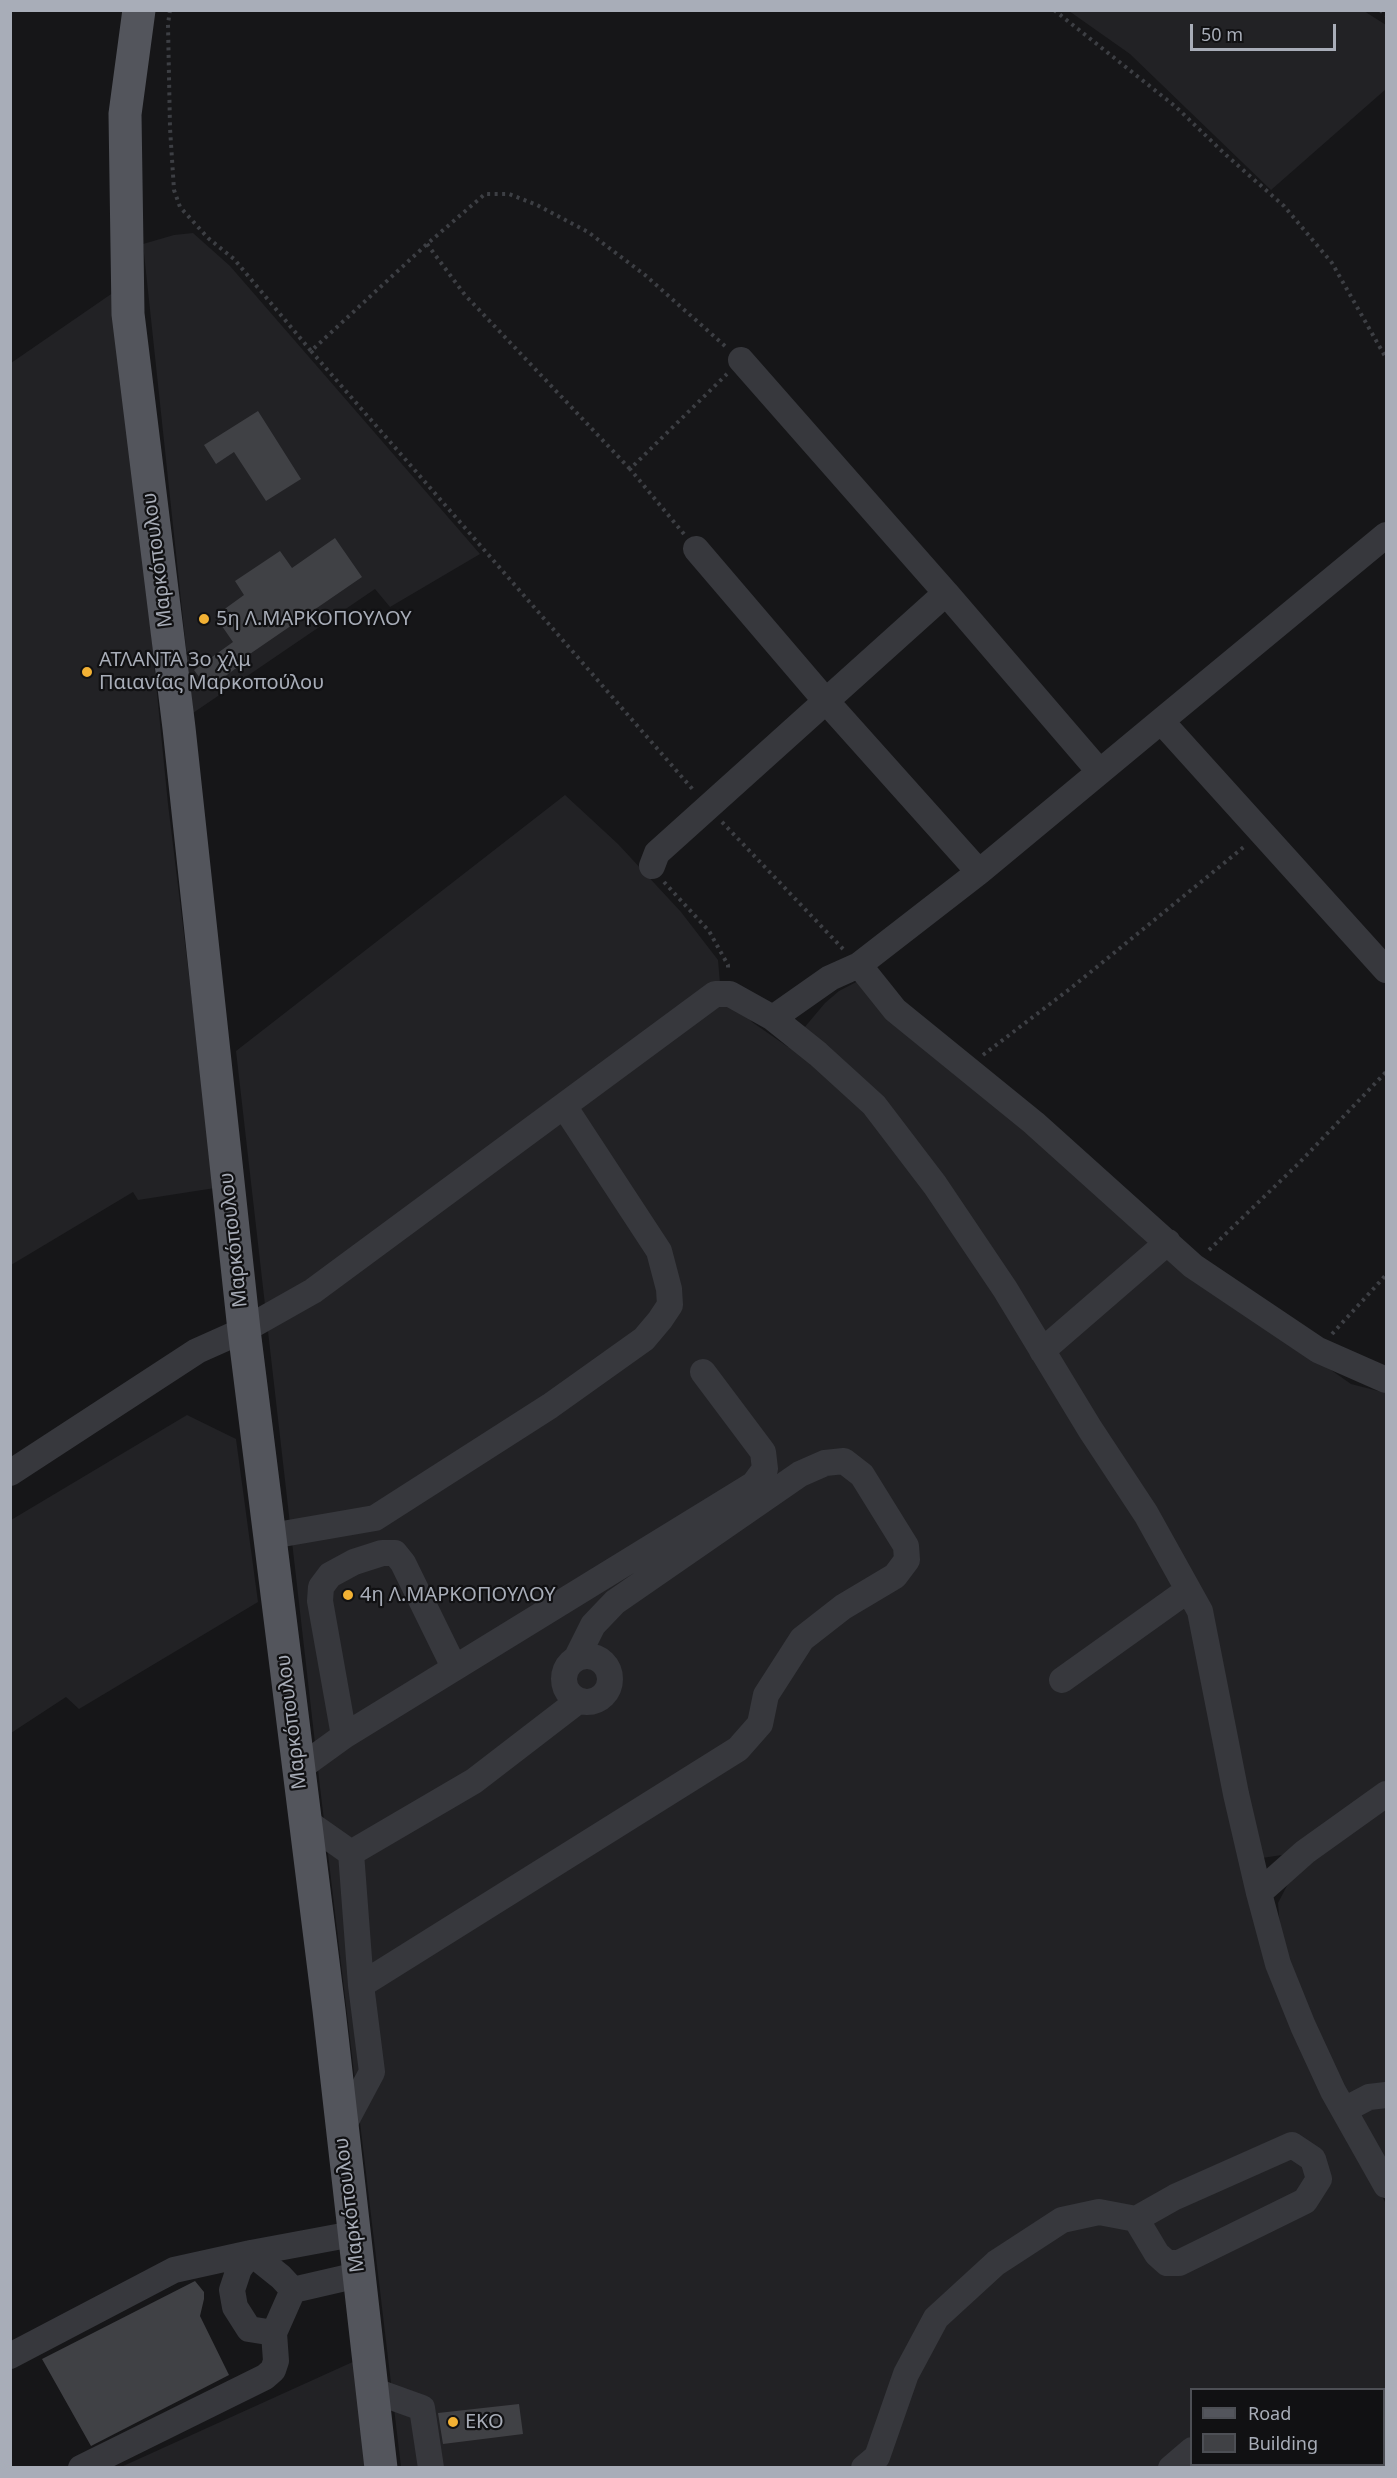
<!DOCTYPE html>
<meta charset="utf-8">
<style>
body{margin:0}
#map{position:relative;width:1397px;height:2478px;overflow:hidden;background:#161618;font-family:"Noto Sans",sans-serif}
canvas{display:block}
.frame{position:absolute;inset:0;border:12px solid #a8adb8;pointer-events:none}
.legend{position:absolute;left:1190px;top:2388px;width:195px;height:78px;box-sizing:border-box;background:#111113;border:2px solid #4d4f55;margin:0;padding:8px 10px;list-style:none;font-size:18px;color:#a8adb8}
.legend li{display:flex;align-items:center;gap:12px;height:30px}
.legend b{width:30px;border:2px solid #4d4f55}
.scale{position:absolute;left:1190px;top:24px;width:146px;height:27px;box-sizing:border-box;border:3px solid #a8adb8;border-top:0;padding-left:8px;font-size:18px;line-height:21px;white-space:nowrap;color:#a8adb8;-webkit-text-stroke:4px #111113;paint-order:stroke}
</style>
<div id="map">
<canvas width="1397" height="2478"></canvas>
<div class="frame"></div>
<ul class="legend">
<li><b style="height:8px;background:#53555c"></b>Road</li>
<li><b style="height:16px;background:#404145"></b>Building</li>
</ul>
<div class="scale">50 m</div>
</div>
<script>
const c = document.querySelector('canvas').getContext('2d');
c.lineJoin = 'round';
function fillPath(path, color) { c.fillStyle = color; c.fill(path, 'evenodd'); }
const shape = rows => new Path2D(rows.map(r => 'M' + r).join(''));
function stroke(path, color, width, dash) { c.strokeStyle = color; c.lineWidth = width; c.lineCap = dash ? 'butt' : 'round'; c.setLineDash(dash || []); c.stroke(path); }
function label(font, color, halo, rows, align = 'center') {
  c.font = font + ' "Noto Sans",sans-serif'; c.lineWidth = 4.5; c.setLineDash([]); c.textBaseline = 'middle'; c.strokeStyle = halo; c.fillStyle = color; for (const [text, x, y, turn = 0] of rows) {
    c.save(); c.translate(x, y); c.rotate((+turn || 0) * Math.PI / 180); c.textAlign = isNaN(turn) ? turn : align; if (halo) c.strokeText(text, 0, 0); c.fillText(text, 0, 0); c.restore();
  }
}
fillPath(shape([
 [1069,11,1364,11,1386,25,1386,89,1271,190,1130,54],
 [193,233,230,266,480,554,390,607,375,589,193,713,143,244,174,235],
 [117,290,168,804,215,1188,138,1200,133,1192,11,1265,11,363],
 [565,795,618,844,681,912,718,960,720,983,752,1022,788,1047,825,1003,839,991,862,979,1194,1274,1351,1384,1386,1393,1386,1788,1295,1853,1262,1858,1280,1927,1278,1903,1291,1878,1386,1806,1386,2189,1381,2194,1386,2204,1386,2467,401,2467,320,1787,236,1051],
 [1192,2390,1384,2390,1384,2464,1192,2464],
 [187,1415,236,1439,258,1602,79,1709,66,1697,11,1733,11,1520],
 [357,2360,367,2467,121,2467]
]), '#222225');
fillPath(shape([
 [258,411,301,479,266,501,234,452,216,464,204,445],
 [335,538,362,577,244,658,247,660,208,689,194,670,233,642,215,616,244,595,235,581,280,551,292,568],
 [195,2281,204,2292,204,2299,200,2316,229,2375,91,2446,42,2359],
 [519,2404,523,2434,443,2444,438,2413]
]), '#404145');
stroke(shape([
 [170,10,168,24,170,128,174,190,180,207,208,238,234,259,311,351,427,244,485,194,509,194,537,205,588,232,645,275,725,346],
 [1054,10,1176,107,1226,155,1284,206,1332,263,1386,358],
 [1380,10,1386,15],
 [427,244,465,295,630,469],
 [311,351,695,792],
 [684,534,630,469,727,374],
 [722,822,843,949],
 [664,882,709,931,728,965,728,972],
 [983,1055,1071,988,1245,846],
 [1209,1250,1300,1162,1386,1072],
 [1332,1334,1386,1275]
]), '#3d3f44', 4, [3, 4.5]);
stroke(shape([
 [696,549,825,700,979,872,859,965,830,978,773,1018],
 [946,593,1099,771],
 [1161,721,1386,535],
 [652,866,657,853,946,593,741,360],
 [979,872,1161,721,1386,970],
 [859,965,895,1010,1034,1123,1193,1266,1318,1350,1386,1380],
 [1042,1351,1168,1242],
 [10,1473,197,1351,244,1330,313,1291,715,994,730,994,773,1018,818,1054,874,1105,935,1185,1005,1289,1090,1429,1146,1514,1200,1611,1236,1794,1259,1893],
 [271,1536,375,1518,550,1406,644,1339,660,1320,670,1305,669,1289,659,1251,564,1106],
 '564 1679a23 23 0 1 1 46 0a23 23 0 1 1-46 0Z',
 [1062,1680,1188,1590],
 [344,1736,320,1601,321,1587,330,1575,354,1562,382,1553,395,1553,403,1563,454,1667],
 [297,1770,344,1736,754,1484,765,1469,763,1452,703,1372],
 [1386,1794,1305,1852,1259,1893,1278,1964,1303,2026,1333,2091,1386,2185],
 [304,1820,351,1853,361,1985,372,2072,341,2130],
 [351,1853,474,1781,578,1701],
 [361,1985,738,1749,760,1724,766,1695,802,1639,843,1607,895,1576,907,1560,906,1546,862,1475,844,1461,825,1463,800,1474,615,1602,593,1625,576,1659],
 [1344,2110,1369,2097,1386,2095],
 [251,2253,239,2269,232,2290,235,2307,249,2329,274,2333],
 [293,2290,358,2275],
 [10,2356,174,2270,251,2253,353,2234],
 [372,2390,422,2408,431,2468],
 [81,2468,265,2377,273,2370,276,2361,274,2333,293,2290,281,2277,251,2253],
 [864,2468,877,2457,906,2374,936,2318,996,2263,1062,2220,1099,2212,1136,2219,1175,2197,1292,2145,1313,2159,1319,2179,1305,2201,1179,2263,1167,2263,1157,2254,1136,2219],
 [1171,2468,1192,2450]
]), '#37383d', 26);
stroke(shape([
 [139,10,125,114,128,314,179,728,244,1330,329,2010,381,2468]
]), '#53555c', 33);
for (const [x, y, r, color] of [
 [204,619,6,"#f2b134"],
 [87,672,6,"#f2b134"],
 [348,1595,6,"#f2b134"],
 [453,2422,6,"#f2b134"]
]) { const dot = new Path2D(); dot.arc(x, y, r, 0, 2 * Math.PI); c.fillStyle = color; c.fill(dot); stroke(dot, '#111113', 2); }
label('20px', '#a8adb8', '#111113', [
 ["Μαρκόπουλου",158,560,-97],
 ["Μαρκόπουλου",234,1240,-96],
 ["Μαρκόπουλου",292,1722,-97],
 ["Μαρκόπουλου",350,2205,-97]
]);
label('20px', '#a8adb8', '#111113', [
 ["5η Λ.ΜΑΡΚΟΠΟΥΛΟΥ",216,619],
 ["ΑΤΛΑΝΤΑ 3ο χλμ",99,660],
 ["Παιανίας Μαρκοπούλου",99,683],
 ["4η Λ.ΜΑΡΚΟΠΟΥΛΟΥ",360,1595],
 ["EKO",465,2422]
], 'left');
</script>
